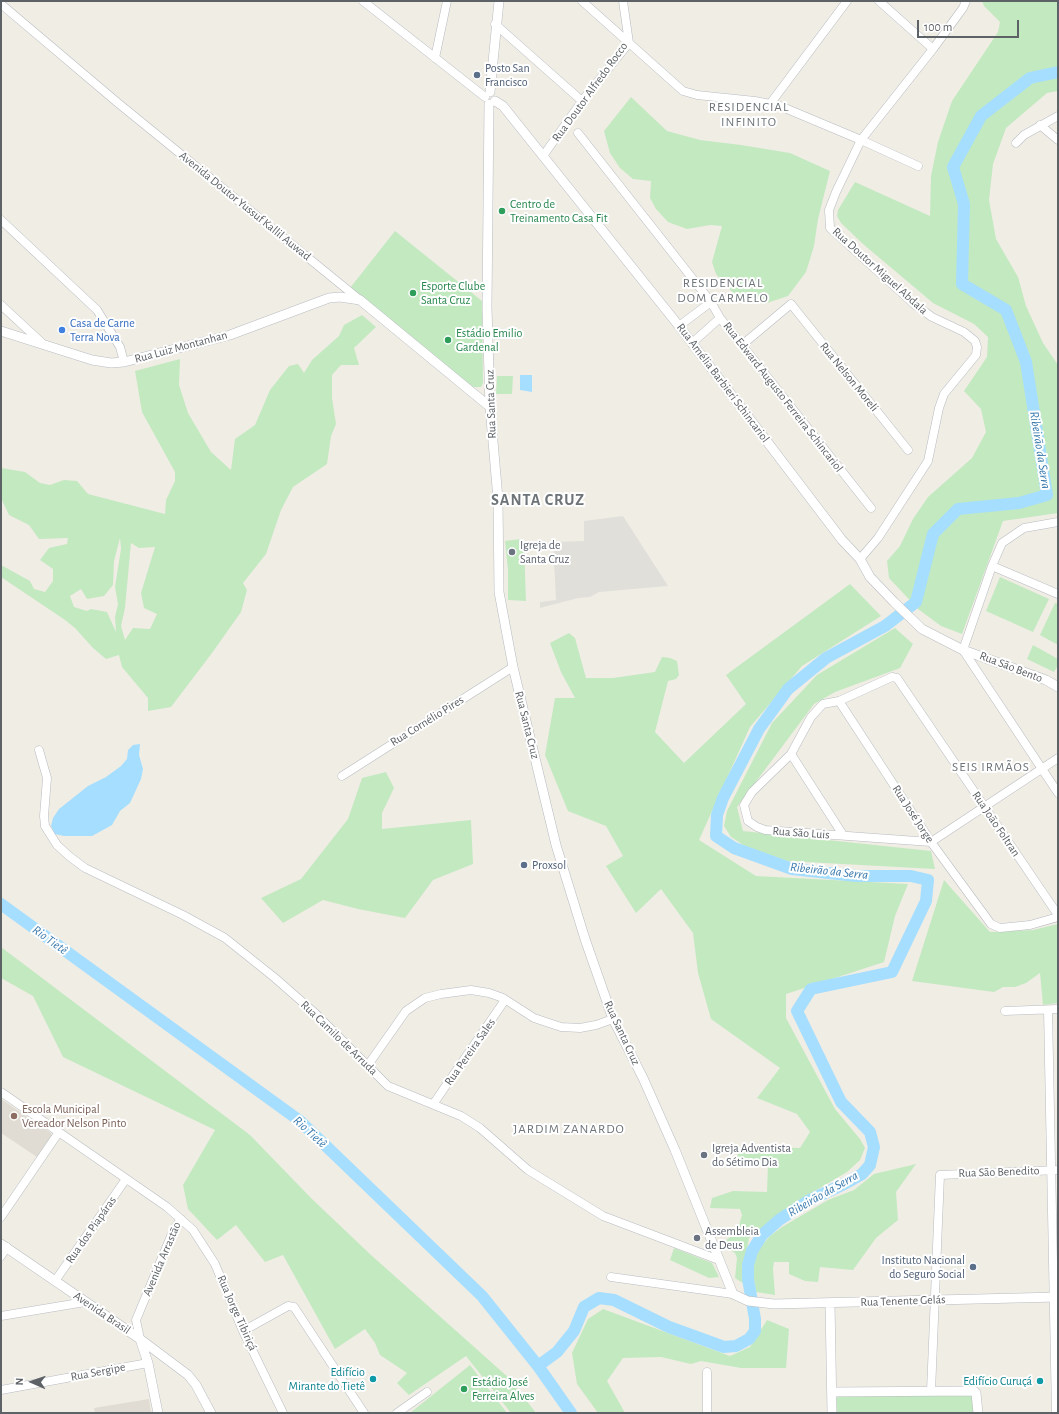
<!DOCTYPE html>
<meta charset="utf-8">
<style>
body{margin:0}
#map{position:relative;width:1059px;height:1414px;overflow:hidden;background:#f0ede5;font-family:"Alegreya Sans",sans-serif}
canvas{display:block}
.frame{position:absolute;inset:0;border:2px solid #5d6266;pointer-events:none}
.north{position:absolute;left:12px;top:1362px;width:40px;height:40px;-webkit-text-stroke:3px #fff;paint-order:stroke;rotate:272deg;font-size:11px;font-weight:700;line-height:16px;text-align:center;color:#5d6266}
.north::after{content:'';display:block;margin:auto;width:14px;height:18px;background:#5d6266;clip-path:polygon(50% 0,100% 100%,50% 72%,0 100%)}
.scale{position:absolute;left:917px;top:20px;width:102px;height:18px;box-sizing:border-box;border:2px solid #5d6266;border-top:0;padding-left:5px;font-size:12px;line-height:14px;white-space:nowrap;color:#5d6266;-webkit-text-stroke:3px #fff;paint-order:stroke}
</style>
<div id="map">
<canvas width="1059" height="1414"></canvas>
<div class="frame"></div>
<div class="north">N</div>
<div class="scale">100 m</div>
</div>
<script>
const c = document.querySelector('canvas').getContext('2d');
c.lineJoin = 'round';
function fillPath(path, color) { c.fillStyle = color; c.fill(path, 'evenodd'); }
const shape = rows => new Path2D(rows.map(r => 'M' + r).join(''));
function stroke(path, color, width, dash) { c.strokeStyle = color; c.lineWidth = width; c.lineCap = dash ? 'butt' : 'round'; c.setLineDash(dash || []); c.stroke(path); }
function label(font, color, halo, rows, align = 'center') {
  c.font = font + ' "Alegreya Sans",sans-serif'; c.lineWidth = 4; c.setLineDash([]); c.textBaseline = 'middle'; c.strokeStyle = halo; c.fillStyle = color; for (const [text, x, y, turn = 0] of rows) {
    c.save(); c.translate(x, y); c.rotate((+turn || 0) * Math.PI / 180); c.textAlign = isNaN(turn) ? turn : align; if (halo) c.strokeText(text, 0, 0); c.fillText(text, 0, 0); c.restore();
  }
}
fillPath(shape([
 [623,516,668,586,599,592,590,597,578,598,540,608,540,602,556,600,553,542,584,541,584,521]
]), '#e1dfd9');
fillPath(shape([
 [1,1099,51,1133,52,1136,37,1157,1,1133],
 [149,1399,151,1413,95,1413,94,1408]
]), '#e0dcd3');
fillPath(shape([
 [982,1,1058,1,1058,91,1047,93,1006,128,993,164,989,200,996,239,1018,277,1026,306,1043,343,1058,365,1058,513,1003,521,962,634,941,626,918,609,889,578,887,561,900,546,913,519,928,497,972,458,986,432,981,409,964,391,987,357,988,337,974,324,933,303,863,244,841,223,837,216,838,210,855,182,930,216,931,176,938,142,952,101,998,32,1000,22,984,6],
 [631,97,667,131,700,140,741,145,790,153,830,171,818,219,814,246,806,272,788,296,764,304,738,297,726,286,716,274,712,262,722,226,710,225,687,229,668,222,656,209,650,198,651,181,633,179,620,168,610,153,604,131],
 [395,231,482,301,483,383,481,387,472,387,350,288],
 [362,315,376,327,354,348,359,365,341,365,332,375,332,398,336,424,331,436,327,464,293,487,281,510,266,554,243,583,247,590,241,612,212,653,171,707,148,711,148,698,122,667,119,655,106,659,93,648,75,628,65,620,1,577,1,565,30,581,34,589,45,592,53,581,53,569,40,560,49,548,67,544,68,538,39,539,29,525,9,515,1,498,1,468,25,472,40,483,50,485,64,480,77,481,88,494,165,514,166,500,175,481,175,472,142,412,135,371,180,359,179,385,188,413,211,452,231,470,235,439,255,425,270,390,289,366,298,364,304,373,312,360,339,336,344,325],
 [120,538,121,549,115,587,118,604,115,617,116,632,107,612,91,609,87,611,74,607,70,596,81,589,87,599,104,596,113,585,114,561],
 [131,543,139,548,155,547,141,593,144,608,157,614,150,629,133,628,125,640,121,626,125,608],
 [497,376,513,376,512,394,496,394],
 [521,539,524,544,526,601,508,600,508,570,505,541],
 [1000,577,1049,599,1033,632,986,611],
 [850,584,881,616,802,666,750,727,699,840,756,876,908,884,895,916,884,962,786,994,786,1018,835,1109,860,1139,865,1148,860,1160,847,1172,793,1204,749,1238,744,1267,746,1285,735,1278,737,1258,735,1253,724,1246,725,1241,737,1232,742,1215,740,1209,710,1208,712,1198,733,1191,767,1192,768,1164,735,1162,741,1146,800,1148,810,1132,797,1114,757,1098,780,1068,711,1019,698,973,693,933,661,889,636,913,606,866,623,856,606,826,568,811,545,755,555,698,575,698,561,672,550,643,569,633,575,638,586,678,613,678,655,672,662,657,670,658,677,661,679,675,676,679,668,681,655,732,684,763,746,704,726,675],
 [1055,603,1058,604,1058,645,1040,635],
 [895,628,913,644,900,668,835,692,814,704,737,807,743,831,931,851,935,869,787,861,745,846,731,837,724,826,727,811,772,723,817,675],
 [1033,645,1058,659,1058,665,1054,672,1027,659],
 [386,772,394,788,382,813,382,829,471,820,473,864,433,880,405,918,358,909,323,900,283,923,261,898,301,879,348,819,362,778],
 [944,880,990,932,1033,930,1058,924,1058,1003,1043,1005,1040,973,1026,983,1015,987,1003,987,994,992,912,981],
 [1,947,250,1135,312,1199,371,1255,509,1378,536,1413,511,1413,466,1356,409,1395,397,1383,407,1373,380,1355,375,1343,365,1329,335,1349,283,1255,265,1262,236,1225,217,1240,188,1209,183,1185,215,1130,63,1057,33,996,1,978],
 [916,1164,896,1192,898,1220,876,1238,853,1270,820,1267,818,1282,805,1281,789,1274,789,1262,774,1262,773,1269,775,1295,756,1292,752,1266,758,1250,770,1236,782,1227,828,1200,854,1190,874,1174],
 [674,1248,712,1263,719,1277,709,1278,670,1260],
 [603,1309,730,1356,750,1347,767,1320,789,1329,786,1368,741,1368,701,1361,691,1364,661,1357,623,1358,607,1381,625,1413,598,1413,577,1384,572,1353,588,1319],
 [470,1365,507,1413,410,1413],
 [974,1392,976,1413,834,1413,835,1394]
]), '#c3e9c0');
fillPath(shape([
 [520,375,532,375,532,392,520,390],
 [140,744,139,755,143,769,141,779,130,803,120,811,112,825,92,836,64,836,55,834,51,826,53,818,59,809,88,786,106,777,121,766,127,759,128,750,133,745]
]), '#a6deff');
stroke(shape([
 [1,904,300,1121,482,1296,538,1366,571,1413],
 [538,1366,557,1352,574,1331,584,1307,599,1298,614,1300,669,1327,724,1347,736,1346,749,1339,755,1331,755,1319,748,1279,748,1265,752,1251,762,1235,779,1220,808,1201,846,1183,862,1174,870,1165,874,1147,870,1132,841,1102,797,1011,811,989,892,972,926,901,928,880,911,876,856,876,792,869,734,848,716,836,717,815,723,798,759,729,788,689,826,658,885,626,916,602,933,534,958,509,1019,503,1047,495,1026,362,1006,310,962,284,964,204,953,167,981,116,1030,78,1058,72]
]), '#a6deff', 12);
const minor = shape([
 [363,1,485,97],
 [582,1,683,91,697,95,755,101,780,106,861,140,918,166],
 [879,1,933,49],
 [1,4,118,103,360,300],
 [495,24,582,101],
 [435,58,447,1],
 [770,104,847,1],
 [1040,125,1058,140],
 [578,133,711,302,720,318,742,345,871,508],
 [1016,143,1024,135,1058,116],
 [543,156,582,101,629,43,623,1],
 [1,220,97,310,120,347,124,362],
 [1,305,41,342],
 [679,326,711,302],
 [692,343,720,318],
 [742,345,791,304,908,450],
 [1058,522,1024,528,1002,543,992,566,963,650,1058,793],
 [860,559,878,538,928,461,939,408,944,394,976,355,977,347,975,341,964,332,932,317,914,304,830,228,829,210,836,192,861,140,933,49,963,8,966,1],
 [992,566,1058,594],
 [839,701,931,842,991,924,1000,928,1030,925,1058,917],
 [39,750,47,778,44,816,45,826,57,845,69,856,85,868,183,915,225,938,275,978,316,1014,388,1086,461,1116,480,1128,528,1170,603,1216,719,1260],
 [791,754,843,835],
 [342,776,513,667],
 [931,842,765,830,757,827,748,821,744,805,752,792,791,754,811,717,823,704,839,701,892,677,897,678,1058,915],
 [931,842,1058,758],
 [1048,1010,1056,1413],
 [1005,1011,1058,1009],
 [368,1065,406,1011,425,998,441,994,471,990,489,993,503,998,534,1018,561,1027,580,1028,596,1025,613,1019],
 [1,1092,167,1207,193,1230,215,1264,243,1331,283,1413],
 [434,1103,505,1000],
 [1,1217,59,1132],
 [1,1256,7,1247],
 [611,1277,733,1294],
 [55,1281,126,1179],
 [1,1316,85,1302],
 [243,1331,288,1306,294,1307,364,1413],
 [140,1339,136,1320,174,1229,181,1219],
 [1,1390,148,1363],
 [931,1391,940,1175,1058,1170],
 [397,1413,427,1392],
 [707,1413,707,1372]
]);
const tertiary = shape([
 [490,92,499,1],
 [495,101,503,106,679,326,842,540,860,559,870,577,894,602,922,629,963,650,1046,680,1058,687],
 [489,104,487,307,490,407,498,499,499,592,513,667,556,845,585,939,613,1019,643,1078,675,1150,733,1294,748,1301,774,1304,1058,1297],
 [1,331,92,360,111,363,124,362,230,335,329,298,340,297,360,300,490,407],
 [1,1244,140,1339,148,1363,158,1413],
 [830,1303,832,1413],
 [140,1339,188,1375,196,1385,211,1413],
 [832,1392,974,1391,976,1393,978,1413]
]);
stroke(minor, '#b8bbc0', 9);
stroke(tertiary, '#b8bbc0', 10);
stroke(minor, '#fff', 8);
stroke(tertiary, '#fff', 9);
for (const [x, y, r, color] of [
 [477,75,4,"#5c6f8a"],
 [502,211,4,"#2e9e5b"],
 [413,293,4,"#2e9e5b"],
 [62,330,4,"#3f7fe0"],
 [448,340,4,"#2e9e5b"],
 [512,552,4,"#6b7280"],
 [524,865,4,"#5c6f8a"],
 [14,1116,4,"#8d6e63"],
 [704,1155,4,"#6b7280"],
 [697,1238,4,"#6b7280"],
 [973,1267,4,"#5c6f8a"],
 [373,1379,4,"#0f9aa8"],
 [1040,1381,4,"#0f9aa8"],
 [464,1389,4,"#2e9e5b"]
]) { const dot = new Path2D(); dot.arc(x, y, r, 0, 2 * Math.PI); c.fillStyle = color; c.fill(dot); stroke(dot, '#fff', 1.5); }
label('12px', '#4e5e75', '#fff', [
 ["Posto San",485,68],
 ["Francisco",485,82],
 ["Proxsol",532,865],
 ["Instituto Nacional",965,1260,"right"],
 ["do Seguro Social",965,1274,"right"]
], 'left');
label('12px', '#5d6266', '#fff', [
 ["Rua Doutor Alfredo Rocco",590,92,-54],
 ["Avenida Doutor Yussuf Kallil Auwad",245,206,39],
 ["Rua Doutor Miguel Abdala",880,271,42],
 ["Rua Luiz Montanhan",181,347,-15],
 ["Rua Nelson Moreli",849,377,51],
 ["Rua Amélia Barbieri Schincariol",723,383,53],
 ["Rua Edward Augusto Ferreira Schincariol",783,397,52],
 ["Rua Santa Cruz",491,404,-92],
 ["Rua São Bento",1011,667,21],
 ["Rua Cornélio Pires",427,721,-32],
 ["Rua Santa Cruz",527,725,76],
 ["Rua José Jorge",913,814,57],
 ["Rua João Foltran",996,824,56],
 ["Rua São Luis",801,833,4],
 ["Rua Santa Cruz",622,1033,65],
 ["Rua Camilo de Arruda",339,1038,44],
 ["Rua Pereira Sales",470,1052,-55],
 ["Rua São Benedito",999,1172,-2],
 ["Rua dos Piapáras",91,1230,-55],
 ["Avenida Arrastão",162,1259,-67],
 ["Rua Tenente Gelás",903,1301,-2],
 ["Avenida Brasil",102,1313,34],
 ["Rua Jorge Tibiriçá",237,1313,66],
 ["Rua Sergipe",98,1372,-11]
]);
label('12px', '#27864d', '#fff', [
 ["Centro de",510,204],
 ["Treinamento Casa Fit",510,218],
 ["Esporte Clube",421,286],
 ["Santa Cruz",421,300],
 ["Estádio Emilio",456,333],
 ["Gardenal",456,347],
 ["Estádio José",472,1382],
 ["Ferreira Alves",472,1396]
], 'left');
label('12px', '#366cbe', '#fff', [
 ["Casa de Carne",70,323],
 ["Terra Nova",70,337]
], 'left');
label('12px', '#5b616d', '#fff', [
 ["Igreja de",520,545],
 ["Santa Cruz",520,559],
 ["Igreja Adventista",712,1148],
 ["do Sétimo Dia",712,1162],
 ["Assembleia",705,1231],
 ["de Deus",705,1245]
], 'left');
label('12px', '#785e54', '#fff', [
 ["Escola Municipal",22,1109],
 ["Vereador Nelson Pinto",22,1123]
], 'left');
label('12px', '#0d838f', '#fff', [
 ["Edifício",365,1372],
 ["Mirante do Tietê",365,1386],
 ["Edifício Curuçá",1032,1381]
], 'right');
c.letterSpacing = '1px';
label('13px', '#6e7478', '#fff', [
 ["RESIDENCIAL",749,107],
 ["INFINITO",749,122],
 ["RESIDENCIAL",723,283],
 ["DOM CARMELO",723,298],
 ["SEIS IRMÃOS",991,767],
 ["JARDIM ZANARDO",569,1129]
]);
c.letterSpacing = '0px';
label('italic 13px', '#3a7aae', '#fff', [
 ["Ribeirão da Serra",1040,450,81],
 ["Ribeirão da Serra",829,871,6],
 ["Rio Tietê",50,940,36],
 ["Rio Tietê",310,1132,42],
 ["Ribeirão da Serra",823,1194,-30]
]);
c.letterSpacing = '1px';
label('bold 16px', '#6e7478', '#fff', [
 ["SANTA CRUZ",538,500]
]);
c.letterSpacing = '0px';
</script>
